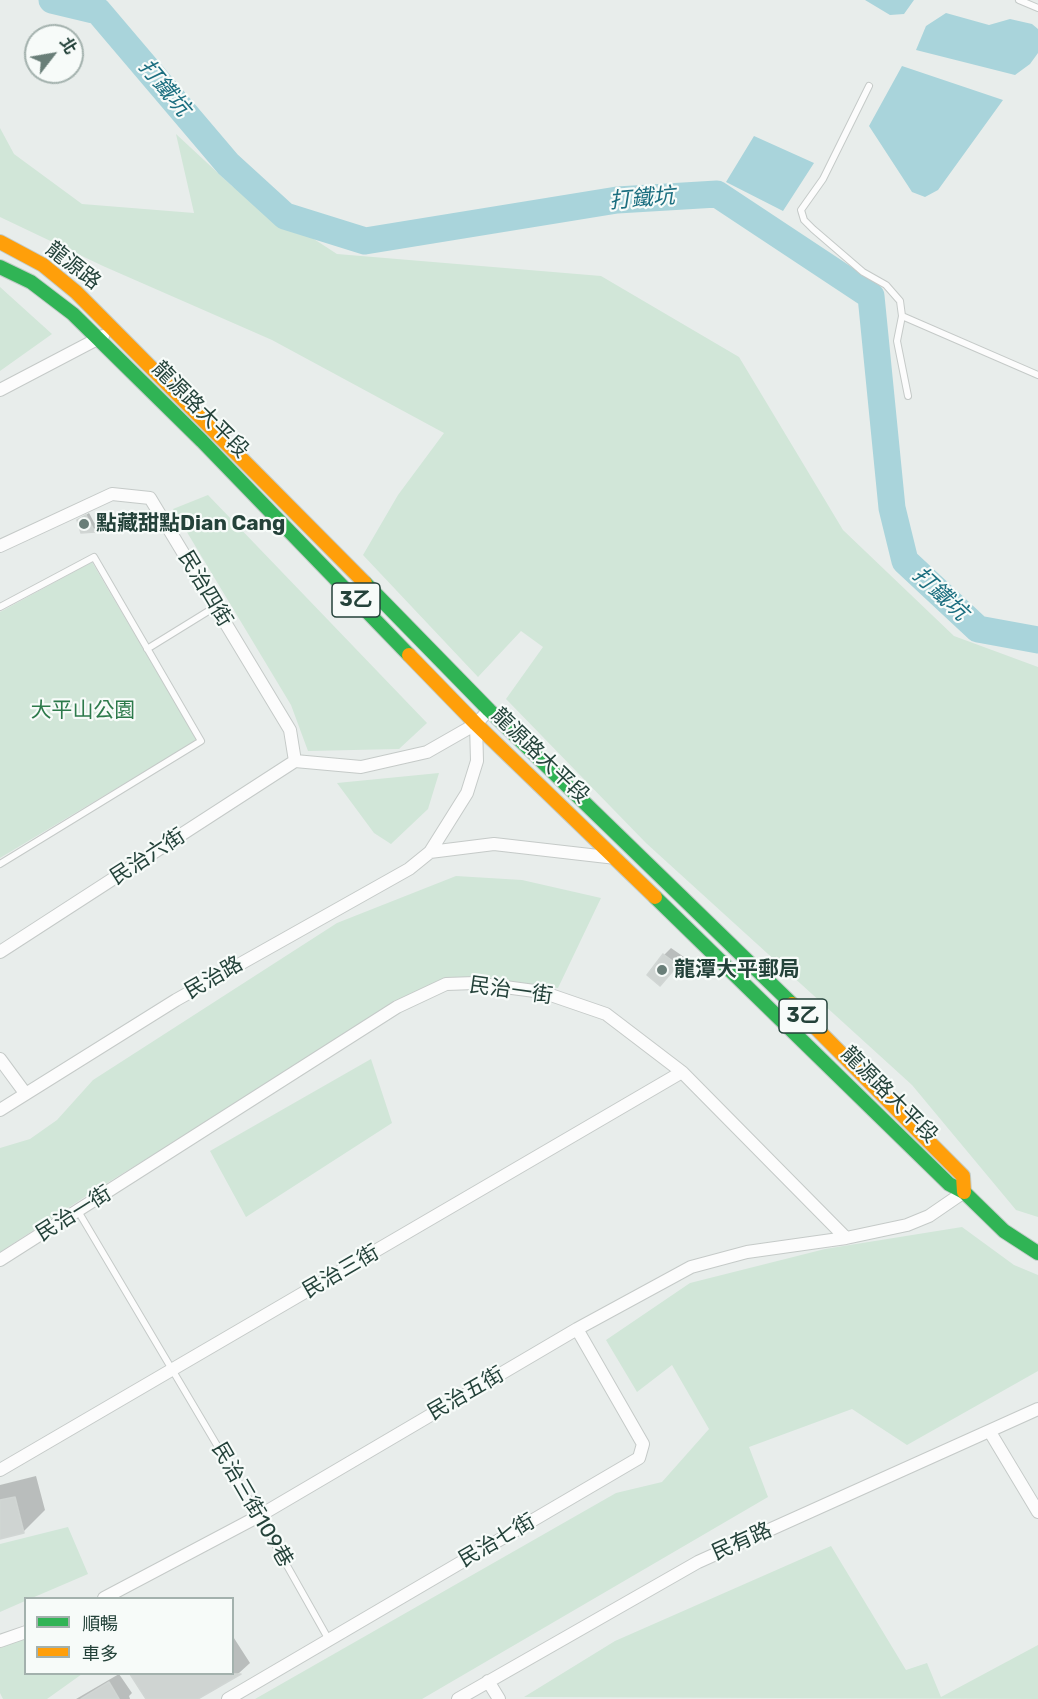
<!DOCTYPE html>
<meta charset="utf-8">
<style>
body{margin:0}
#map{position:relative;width:1038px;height:1699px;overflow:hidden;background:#e8edeb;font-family:Rubik,"Noto Sans TC",sans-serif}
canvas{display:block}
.legend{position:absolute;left:24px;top:1597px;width:210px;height:78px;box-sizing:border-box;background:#f7fbf9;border:2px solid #a3b1ad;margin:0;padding:8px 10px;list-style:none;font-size:18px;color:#24423a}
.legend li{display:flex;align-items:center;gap:12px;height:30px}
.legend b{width:30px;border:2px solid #a3b1ad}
.north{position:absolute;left:24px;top:24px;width:60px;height:60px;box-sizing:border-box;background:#f7fbf9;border:2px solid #a3b1ad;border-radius:50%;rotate:59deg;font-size:16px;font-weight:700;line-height:24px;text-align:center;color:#24423a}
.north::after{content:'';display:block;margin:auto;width:21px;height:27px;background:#697e78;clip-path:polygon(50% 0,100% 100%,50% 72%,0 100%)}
</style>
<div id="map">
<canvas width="1038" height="1699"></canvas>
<ul class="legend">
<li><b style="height:8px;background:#30b455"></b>順暢</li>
<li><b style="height:8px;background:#ff9f0a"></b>車多</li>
</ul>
<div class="north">北</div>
</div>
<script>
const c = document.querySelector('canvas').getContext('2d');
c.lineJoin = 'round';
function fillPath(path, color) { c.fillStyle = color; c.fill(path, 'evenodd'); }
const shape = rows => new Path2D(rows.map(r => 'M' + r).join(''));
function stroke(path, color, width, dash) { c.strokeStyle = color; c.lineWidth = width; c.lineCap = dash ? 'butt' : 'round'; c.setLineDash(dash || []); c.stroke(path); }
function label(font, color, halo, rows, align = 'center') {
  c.font = font + ' Rubik,"Noto Sans TC",sans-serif'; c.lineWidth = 4.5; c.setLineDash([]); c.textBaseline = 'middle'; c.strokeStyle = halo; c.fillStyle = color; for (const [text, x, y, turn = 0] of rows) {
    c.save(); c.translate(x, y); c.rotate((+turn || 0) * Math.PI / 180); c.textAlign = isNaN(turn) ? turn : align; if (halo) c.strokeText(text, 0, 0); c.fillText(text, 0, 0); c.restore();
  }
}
fillPath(shape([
 [0,128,14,154,82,204,194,213,176,134,232,186,337,254,601,276,739,357,843,530,954,636,1038,667,1038,1217,1016,1210,912,1085,646,843,506,699,543,647,521,631,478,677,363,555,398,495,444,433,272,340,103,266,0,217],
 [0,287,52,334,0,371],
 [208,495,427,723,399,749,308,751,291,705,173,509],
 [92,562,197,740,0,858,0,612],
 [439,773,428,809,391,844,374,833,337,783],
 [456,876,522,880,601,898,558,988,459,980,300,1065,94,1191,0,1252,0,1148,30,1139,57,1120,93,1080,337,923],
 [371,1059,392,1123,246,1217,210,1151],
 [962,1227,1014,1265,1038,1275,1038,1371,907,1445,852,1409,749,1447,768,1497,422,1699,255,1699,616,1493,662,1482,709,1429,672,1365,637,1392,606,1340,690,1283,825,1249],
 [68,1527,88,1574,32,1598,26,1598,25,1601,0,1612,0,1544],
 [831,1546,906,1670,927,1663,941,1697,1038,1645,1038,1699,524,1697,615,1641],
 [25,1638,26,1674,82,1674,47,1699,3,1699,0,1693,0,1648]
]), '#d1e6d8');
fillPath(shape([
 [865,0,914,0,904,14,890,15],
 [946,13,989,25,1010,19,1032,24,1038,29,1038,53,1030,64,1015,75,916,50,926,26],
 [902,66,1003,100,938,190,925,197,912,192,869,126],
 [754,136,814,163,783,211,726,182]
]), '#a9d4db');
fillPath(shape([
 [89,513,97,528,82,531,78,520],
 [671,948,684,957,667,977,664,955],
 [36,1476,45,1510,24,1531,0,1538,0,1485],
 [232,1635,250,1663,239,1673,195,1699,148,1699,132,1674,232,1674],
 [119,1674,132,1693,129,1696,130,1699,76,1699]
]), '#0003');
stroke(shape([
 [52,0,98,11,228,164,285,216,365,241,617,200,717,194,871,296,892,508,905,561,978,629,1038,640]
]), '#a9d4db', 27);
const building = shape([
 [86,515,95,532,81,533,77,520,86,515],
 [663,954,678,965,660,986,647,975,663,954],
 [15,1497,24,1533,0,1539,0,1500,15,1497],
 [130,1674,241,1674,198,1699,146,1699,130,1674],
 [109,1682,119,1699,81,1699,109,1682]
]);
fillPath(building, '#cfd4d2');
stroke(building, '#d1d6d4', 1.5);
const lane = shape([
 [1019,0,1038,8],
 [869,86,823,179,801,210,804,220,813,229,863,272,886,285,900,301,902,316,897,341,908,396],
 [902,316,1038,375],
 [0,607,94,557,201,741,0,864],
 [147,649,215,607],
 [78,1211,259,1516,329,1640]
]);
const street = shape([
 [0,390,103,336],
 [0,546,112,494,150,498,290,730,295,761],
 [295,761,361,767,427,752,476,724],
 [430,852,494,844,616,858],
 [0,952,295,761],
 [0,1059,25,1093],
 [0,1110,176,1000,409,869,430,852,467,793,477,761,476,724,489,710],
 [0,1260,397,1007,446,984,475,983,542,992,606,1014,682,1072,846,1238,907,1225,929,1216,964,1192],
 [990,1432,1038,1512],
 [0,1470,682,1072],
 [104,1598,259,1516,577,1329,691,1267,747,1252,846,1238],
 [0,1641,26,1632],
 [488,1681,499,1699],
 [228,1699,639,1458,643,1444,577,1329],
 [458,1699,698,1562,1038,1409]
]);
const fast = shape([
 [0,267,31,282,73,314,202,441,409,655],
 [365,583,489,710,792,1004],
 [655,897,949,1184,964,1192,1004,1231,1038,1253]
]);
const slow = shape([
 [0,242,43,265,76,292,365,583],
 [409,655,476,724,655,897],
 [792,1004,963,1176,964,1192]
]);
stroke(lane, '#c5cac8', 8);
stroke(street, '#c5cac8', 14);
stroke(fast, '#c3ccc9', 16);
stroke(slow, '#c3ccc9', 16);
stroke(lane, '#fcfcfc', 6);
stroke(street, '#fcfcfc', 12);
stroke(fast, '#30b455', 14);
stroke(slow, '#ff9f0a', 14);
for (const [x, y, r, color] of [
 [84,524,6,"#697e78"],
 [662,970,6,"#697e78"]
]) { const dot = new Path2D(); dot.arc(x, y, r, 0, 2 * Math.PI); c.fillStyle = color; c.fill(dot); stroke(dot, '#f7fbf9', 2); }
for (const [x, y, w] of [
 [356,600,48],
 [803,1016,48]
]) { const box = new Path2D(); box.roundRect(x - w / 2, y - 17, w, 34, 4.5); c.fillStyle = '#f7fbf9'; c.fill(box); stroke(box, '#24423a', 1.5); }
label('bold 20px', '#24423a', null, [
 ["3乙",356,600],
 ["3乙",803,1016]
]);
label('21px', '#24423a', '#f7fbf9', [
 ["龍源路",73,266,38],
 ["龍源路大平段",200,410,45],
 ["民治四街",205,589,59],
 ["龍源路大平段",540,756,44],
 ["民治六街",148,857,-33],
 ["民治路",214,978,-30],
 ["民治一街",511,991,8],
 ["龍源路大平段",889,1095,45],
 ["民治一街",74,1214,-32],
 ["民治三街",341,1272,-30],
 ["民治五街",466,1394,-30],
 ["民治三街109巷",252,1505,60],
 ["民治七街",497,1541,-30],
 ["民有路",742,1542,-24]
]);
label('bold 21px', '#24423a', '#f7fbf9', [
 ["點藏甜點Dian Cang",96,524],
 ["龍潭大平郵局",674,970]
], 'left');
label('21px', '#2d7a4b', '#f7fbf9', [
 ["大平山公園",83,711]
]);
label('italic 22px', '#1c6f80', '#f7fbf9', [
 ["打鐵坑",164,88,50],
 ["打鐵坑",642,199,-5],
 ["打鐵坑",940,594,43]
]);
</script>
